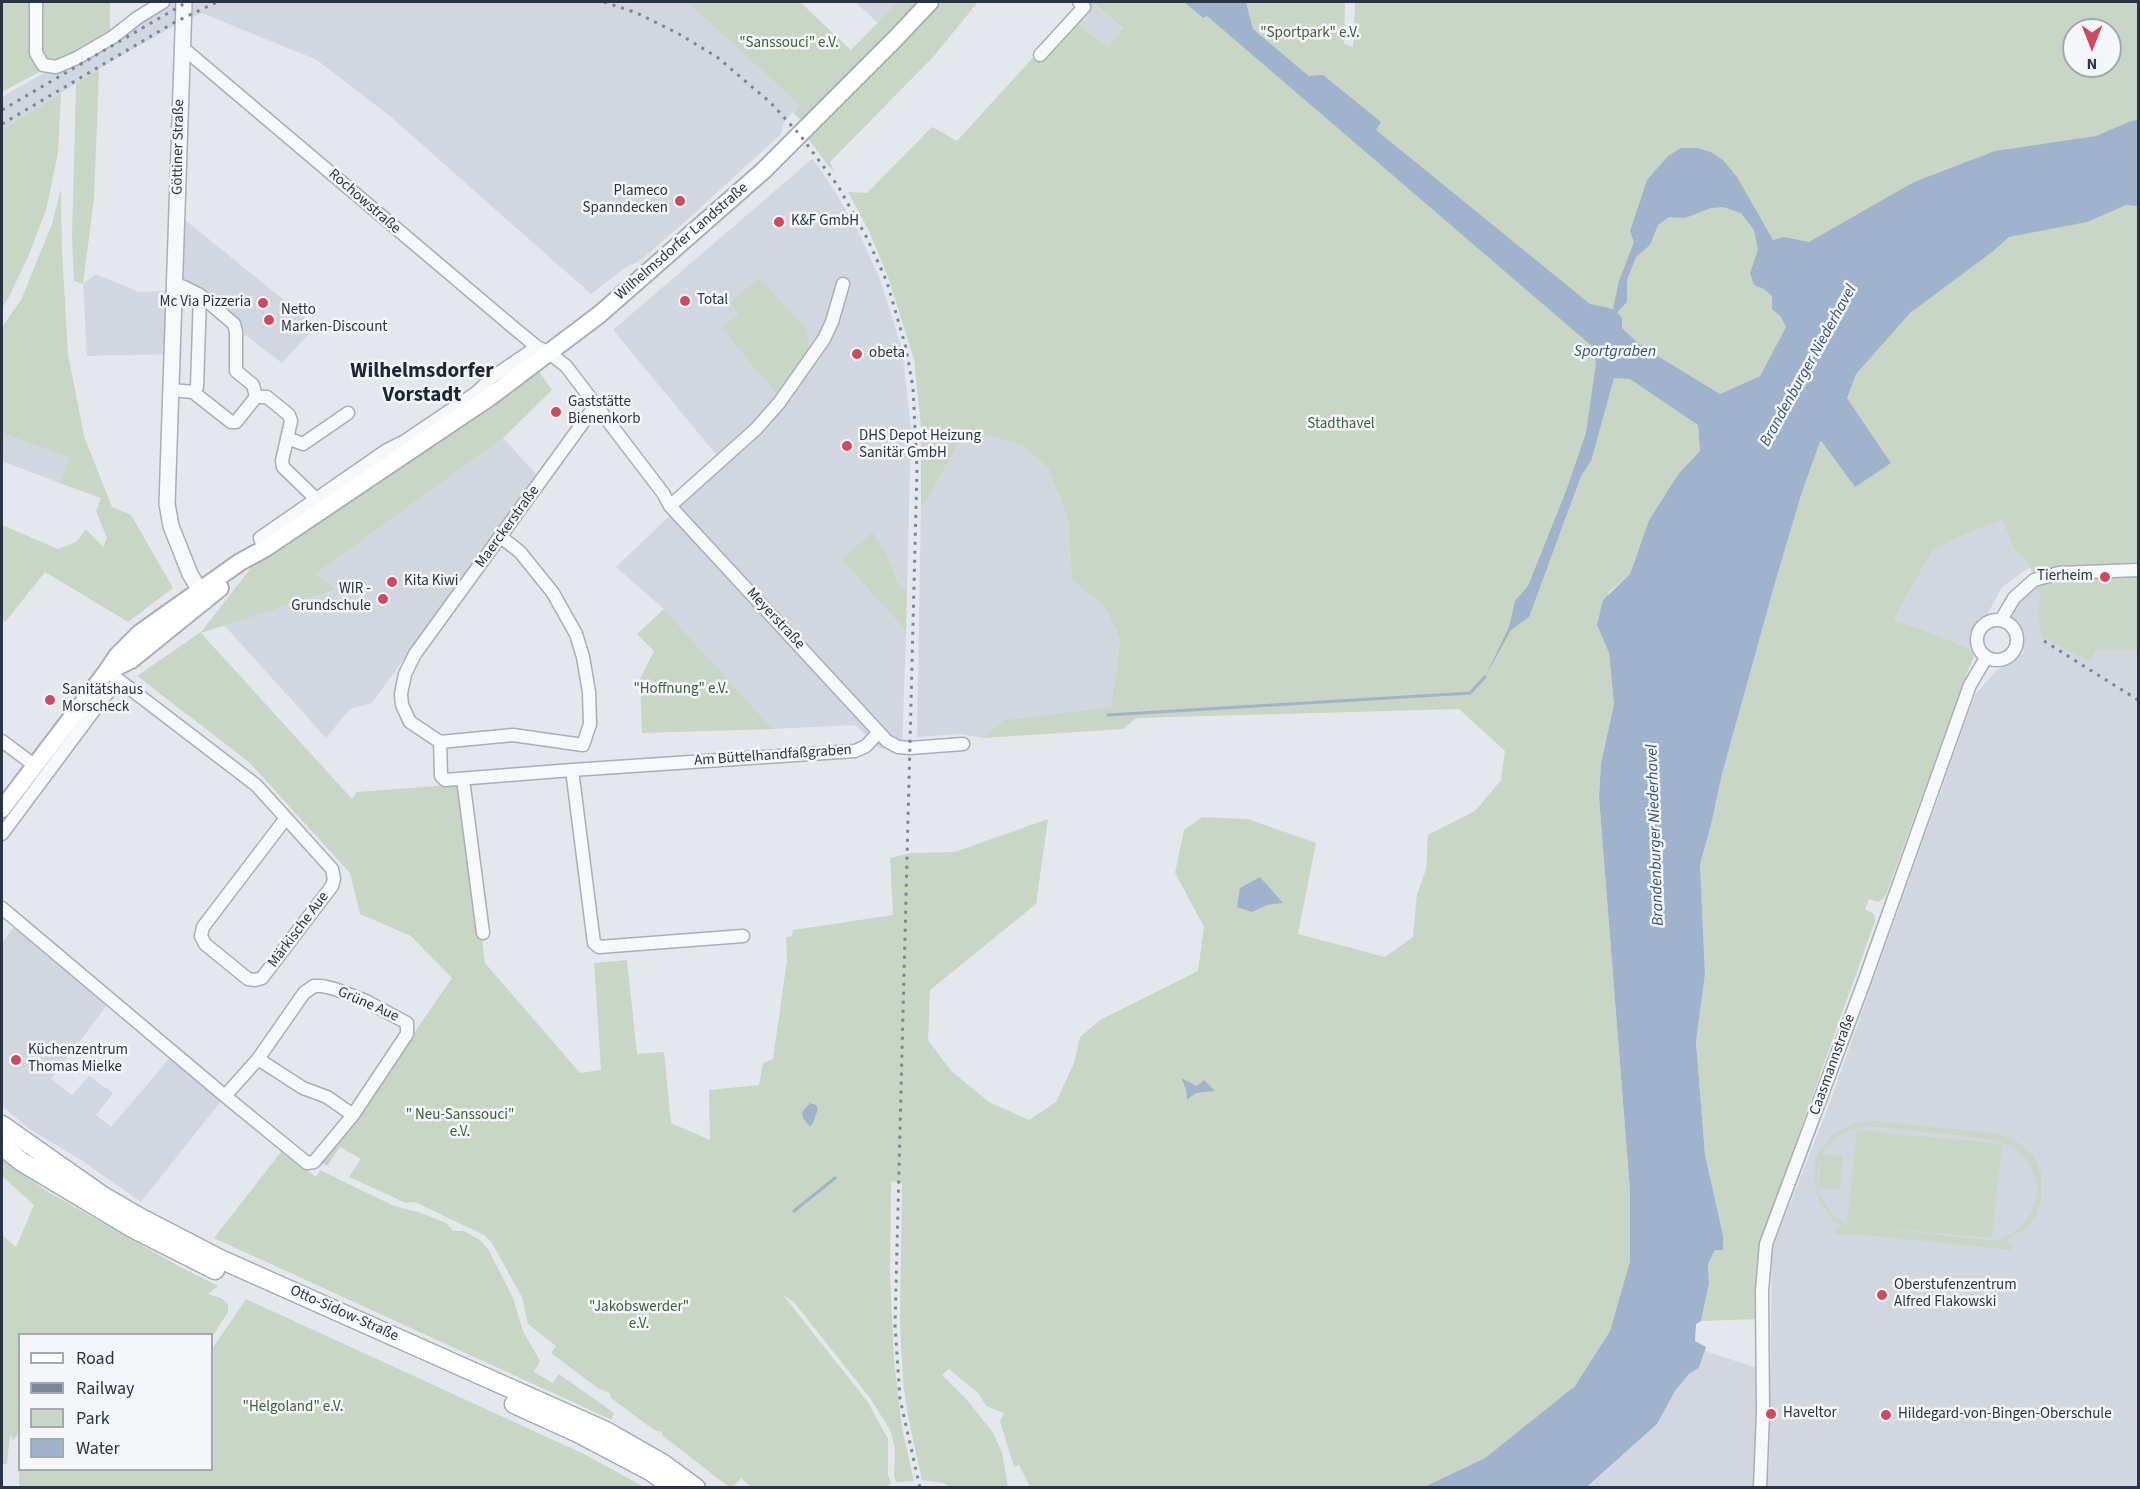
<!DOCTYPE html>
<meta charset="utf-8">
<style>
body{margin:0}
#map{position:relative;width:2140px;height:1489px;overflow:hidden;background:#e4e7ec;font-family:"Source Sans 3",sans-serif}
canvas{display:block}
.frame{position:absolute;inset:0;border:3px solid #2b3445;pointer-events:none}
.legend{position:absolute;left:18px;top:1333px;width:195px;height:138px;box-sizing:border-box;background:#f4f6f9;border:2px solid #a4a8b1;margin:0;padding:8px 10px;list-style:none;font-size:18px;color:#2b3445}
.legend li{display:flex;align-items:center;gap:12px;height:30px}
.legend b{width:30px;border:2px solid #a4a8b1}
.north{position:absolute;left:2062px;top:18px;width:60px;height:60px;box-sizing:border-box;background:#f4f6f9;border:2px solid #a4a8b1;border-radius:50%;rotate:180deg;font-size:16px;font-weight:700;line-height:24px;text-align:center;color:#2b3445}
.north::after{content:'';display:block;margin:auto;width:21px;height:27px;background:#d1495b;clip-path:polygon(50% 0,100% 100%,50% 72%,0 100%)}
</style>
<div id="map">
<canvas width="2140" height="1489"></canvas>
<div class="frame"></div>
<ul class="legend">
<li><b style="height:8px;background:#fff"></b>Road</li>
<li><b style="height:8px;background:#7d8696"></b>Railway</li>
<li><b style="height:16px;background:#c9d6c5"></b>Park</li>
<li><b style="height:16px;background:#9fb4cc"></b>Water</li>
</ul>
<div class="north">N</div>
</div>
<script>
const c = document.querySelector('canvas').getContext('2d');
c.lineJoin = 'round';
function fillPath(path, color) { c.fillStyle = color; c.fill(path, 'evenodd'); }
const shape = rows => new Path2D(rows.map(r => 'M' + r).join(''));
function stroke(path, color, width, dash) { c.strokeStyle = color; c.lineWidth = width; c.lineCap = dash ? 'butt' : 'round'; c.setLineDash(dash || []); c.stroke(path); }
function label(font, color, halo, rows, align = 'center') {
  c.font = font + ' "Source Sans 3",sans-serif'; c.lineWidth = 5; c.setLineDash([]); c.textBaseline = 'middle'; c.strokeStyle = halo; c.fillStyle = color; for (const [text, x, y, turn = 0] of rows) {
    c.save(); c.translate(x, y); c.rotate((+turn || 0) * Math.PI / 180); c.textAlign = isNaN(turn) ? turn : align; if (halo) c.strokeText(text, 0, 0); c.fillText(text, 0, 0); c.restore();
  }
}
fillPath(shape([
 [170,2,687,2,799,105,784,122,781,134,688,219,641,260,626,267,591,294,391,117,317,60,202,13,170,28,99,69,2,130,2,97,40,75,58,70],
 [855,2,898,2,878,23],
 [1094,5,1123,28,1108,47,1079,25],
 [812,159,833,188,861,237,881,282,902,349,911,428,907,590,900,588,887,555,842,560,906,631,902,752,880,748,855,725,773,729,664,609,616,567,724,464,613,330],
 [740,314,777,395,722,329],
 [174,211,316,326,282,363,200,301,171,300,172,354,87,356,83,284,96,274,139,292,171,291],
 [966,429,1023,446,1048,468,1068,519,1072,580,1105,607,1120,639,1111,707,1003,720,983,738,960,734,917,737,921,504,925,504],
 [2,433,69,458,60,483,2,461],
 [503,438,537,475,372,703,350,709,326,738,224,625,335,591,314,574],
 [2002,520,2014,548,2030,567,2002,587,1969,648,1921,629,1893,620,1932,550,1954,539],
 [2034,580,2138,588,2138,1487,1587,1488,1657,1424,1675,1391,1689,1374,1699,1368,1705,1351,1757,1368,1756,1467,1769,1468,1772,1250,1830,1102,1975,695,1996,671,2025,652,2003,621],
 [18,921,111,1000,51,1079,72,1095,89,1076,113,1093,96,1115,111,1127,174,1053,225,1096,141,1202,81,1160,28,1128,2,1106,2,943]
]), '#d2d6de');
fillPath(shape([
 [2,2,110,2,110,34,2,92],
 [687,2,800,2,851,50,898,2,917,2,802,121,793,113,799,105],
 [943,2,978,2,933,57,830,162,834,173,806,136,836,111],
 [1092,2,1184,2,1203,18,1207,16,1383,136,1375,130,1380,122,1309,76,1253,29,1246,2,1345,2,1344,44,1353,47,1355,2,2138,2,2138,650,2097,650,2089,661,2042,637,2038,615,2040,596,2030,567,2014,548,2002,520,1954,539,1932,551,1893,620,1921,629,1969,648,1974,655,1885,897,1878,902,1869,899,1865,909,1874,914,1875,921,1762,1237,1758,1319,1701,1321,1709,1284,1708,1264,1715,1250,1723,1249,1723,1235,1705,1155,1696,1042,1705,974,1700,864,1711,825,1722,774,1775,583,1802,492,1820,442,1891,463,1847,398,1786,328,1760,376,1722,393,1698,427,1700,451,1679,473,1649,520,1630,574,1609,592,1597,625,1609,653,1614,704,1601,763,1599,797,1630,1191,1630,1261,1610,1331,1575,1386,1485,1458,1424,1487,1030,1487,1019,1465,1014,1467,1000,1421,1004,1413,986,1406,978,1393,949,1369,942,1375,966,1399,992,1431,1002,1452,1008,1487,950,1487,943,1483,922,1480,908,1416,903,1381,900,1320,902,1183,891,1181,890,1274,894,1360,902,1428,914,1481,896,1482,894,1475,895,1448,890,1430,870,1398,794,1302,783,1295,867,1401,888,1439,888,1475,891,1482,887,1488,752,1488,741,1478,733,1487,729,1487,662,1435,662,1432,654,1430,611,1398,610,1393,599,1389,551,1353,556,1346,528,1324,522,1297,492,1243,484,1235,415,1202,406,1203,349,1177,361,1159,340,1147,327,1166,320,1161,354,1120,452,978,411,936,360,914,350,873,249,762,137,676,201,632,254,564,470,418,537,369,552,390,503,438,315,574,336,590,201,633,352,799,357,792,462,784,485,963,580,1073,601,1070,594,963,627,960,637,1054,664,1052,671,1123,710,1140,709,1090,759,1085,763,1063,773,1059,787,960,786,937,792,936,793,930,893,915,890,858,912,853,955,852,1048,819,1036,904,930,990,928,1040,951,1071,989,1102,1029,1120,1056,1102,1074,1063,1080,1037,1100,1020,1198,971,1204,927,1175,873,1184,830,1202,817,1248,819,1316,843,1298,934,1385,957,1413,937,1417,894,1426,870,1428,835,1475,811,1501,780,1505,751,1459,709,1136,718,1123,729,983,738,1003,720,1111,707,1120,639,1105,607,1072,580,1068,519,1048,468,1023,446,966,429,925,504,921,504,921,427,914,359,889,280,869,231,848,192,867,193,932,127,957,141,1077,9],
 [1095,5,1123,28,1108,47,1079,25],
 [2074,30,2110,30,2110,66,2074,66],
 [1260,877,1267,886,1282,903,1267,905],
 [1181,1079,1197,1086,1214,1091,1196,1093,1187,1100,1186,1090],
 [99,69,94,199,83,284,74,281,72,237,76,84],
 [61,93,58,153,46,210,28,257,10,295,2,308,2,130],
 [61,189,62,250,68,354,84,436,112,507,131,515,173,588,128,622,45,572,5,622,2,619,2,525,58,549,76,542,86,529,103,547,107,538,96,511,101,498,60,483,69,458,2,433,2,327,21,300,52,224],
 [759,278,807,329,808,350,777,395,721,328,739,314,730,303],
 [872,532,887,555,900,588,907,590,906,631,842,560],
 [664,609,773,729,642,733,640,679,654,651,637,634],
 [1874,1121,1994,1133,2012,1138,2032,1154,2041,1172,2041,1201,2036,1216,2025,1229,2005,1241,2012,1244,2012,1250,1865,1235,1835,1234,1835,1228,1842,1226,1835,1222,1820,1203,1814,1182,1815,1160,1820,1150,1832,1135,1854,1123],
 [1869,1126,1990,1139,2012,1146,2028,1162,2037,1182,2036,1199,2031,1214,2014,1233,1995,1241,1849,1225,1992,1238,2002,1144,1857,1130,1847,1224,1832,1214,1819,1194,1817,1187,1817,1180,1819,1162,1821,1159,1818,1188,1840,1190,1843,1156,1823,1154,1823,1152,1838,1136,1848,1131],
 [281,1152,316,1177,320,1170,394,1206,418,1212,446,1223,453,1231,464,1231,480,1240,488,1249,513,1298,523,1331,540,1361,534,1372,553,1383,559,1374,614,1413,612,1420,214,1238],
 [2,1156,43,1189,180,1267,218,1286,208,1294,221,1298,228,1304,228,1312,212,1337,212,1334,20,1334,19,1433,13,1440,10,1434,7,1464,2,1464,2,1235,16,1247,34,1205,2,1176],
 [246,1299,586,1455,644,1487,20,1487,19,1481,19,1442,20,1470,212,1470,212,1349]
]), '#c9d6c5');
fillPath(shape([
 [1184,2,1246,2,1253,29,1309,76,1323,75,1381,122,1376,130,1590,304,1613,309,1619,281,1634,242,1630,231,1647,180,1668,156,1681,148,1697,148,1711,152,1723,160,1737,177,1773,240,1784,237,1809,242,1914,182,1995,151,2096,136,2131,121,2138,120,2138,206,2126,205,2087,222,2009,237,1992,252,1910,313,1856,374,1847,398,1891,463,1855,487,1822,442,1820,442,1802,492,1775,583,1722,774,1711,825,1700,864,1705,974,1696,1042,1705,1155,1723,1235,1723,1250,1715,1250,1708,1264,1709,1284,1701,1321,1696,1324,1695,1341,1706,1347,1699,1368,1689,1374,1675,1391,1657,1424,1587,1487,1424,1487,1485,1458,1575,1386,1610,1331,1630,1261,1630,1191,1599,797,1601,763,1614,704,1609,653,1597,625,1603,600,1630,574,1649,520,1679,473,1700,451,1698,425,1630,379,1614,378,1591,461,1581,476,1529,617,1511,630,1485,677,1509,627,1515,601,1528,586,1566,491,1586,433,1596,363,1593,347,1207,16,1203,18],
 [1723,207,1741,213,1754,230,1758,250,1750,273,1754,285,1764,289,1772,296,1772,309,1781,317,1786,327,1760,376,1720,394,1641,346,1622,328,1622,318,1617,312,1627,302,1627,280,1636,257,1650,245,1658,225,1669,217,1685,218,1711,208],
 [1260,877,1283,903,1267,905,1252,912,1237,907,1240,888],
 [1181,1078,1197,1086,1204,1080,1215,1091,1196,1093,1187,1100,1186,1090],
 [810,1103,816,1105,818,1109,813,1123,810,1127,803,1118,802,1112]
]), '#9fb4cc');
stroke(shape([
 [1108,715,1470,693,1485,677],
 [794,1211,835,1178]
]), '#9fb4cc', 3);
const minor = shape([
 [36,2,36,53,43,65,56,67,77,58,113,37,137,18,163,2],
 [183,48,514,328,537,347,548,352,566,366,663,493,670,506,887,741,898,747,910,748,963,744],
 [1040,55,1084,7,1079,2],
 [175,284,184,287,200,295,234,324,236,332,236,371,253,385,256,397,267,397,289,415,291,421,282,461,283,467,316,499],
 [172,390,193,392,231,422,236,422,256,397],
 [193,392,197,387,200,295],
 [287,438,303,444,348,413],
 [670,506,756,429,779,403,824,339,832,322,843,284],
 [501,537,520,552,553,593,576,634,583,657,589,692,590,724,583,745,513,735,440,742,410,722,402,705,401,694,405,674,415,654,595,406],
 [264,549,260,538,387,450,405,441,476,393,494,376,537,347],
 '1977 640a20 20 0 1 1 40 0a20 20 0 1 1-40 0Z',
 [2001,620,2014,598,2034,580,2059,573,2138,570],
 [107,671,256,785,286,818,332,869,334,879,332,886,262,978,255,980,248,979,205,944,201,936,203,927,286,818],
 [2,741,34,765],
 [440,742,441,776,445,780,572,770,594,943,599,947,743,936],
 [572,770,855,751,866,746,879,732],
 [463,779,483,933],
 [2,834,104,697,119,681],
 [2,908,225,1096,307,1163,314,1162,353,1115,407,1034,407,1023,366,1001,335,989,322,986,314,986,304,993,258,1059,225,1096],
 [258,1059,303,1088,327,1097,353,1115],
 [1760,1488,1763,1413,1762,1291,1766,1244,1864,982,1970,685,1986,658]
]);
const tertiary = shape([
 [184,2,167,504,171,526,190,574,206,601]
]);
const secondary = shape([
 [108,671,131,660,220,588],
 [2,809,107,671,117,656,140,633,240,562,264,549,490,397,600,314,763,171,895,39,930,2]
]);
const primary = shape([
 [2,1125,103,1196,141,1218,220,1259,606,1431,662,1463,696,1488],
 [2,1146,22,1162,134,1229,215,1270],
 [514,1404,578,1433,650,1471,674,1488]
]);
stroke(minor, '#a9aeb7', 15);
stroke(tertiary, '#a9aeb7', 18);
stroke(secondary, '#a9aeb7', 20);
stroke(primary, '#a3abb8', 21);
stroke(minor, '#f7f8fa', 12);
stroke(tertiary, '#f7f8fa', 15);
stroke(secondary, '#fff', 16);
stroke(primary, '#fff', 18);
stroke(shape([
 [604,2,637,13,679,34,717,57,771,103,800,135,838,186,867,238,887,282,906,348,913,388,917,469,895,1325,900,1399,920,1488],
 [2,110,187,2],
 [2,124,175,22,217,2],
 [2044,641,2138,700]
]), '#7d8696', 3, [3, 6]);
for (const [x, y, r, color] of [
 [680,201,6,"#d1495b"],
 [779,222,6,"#d1495b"],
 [685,301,6,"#d1495b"],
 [263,303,6,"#d1495b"],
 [269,320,6,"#d1495b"],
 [857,354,6,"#d1495b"],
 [556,412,6,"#d1495b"],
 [847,446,6,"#d1495b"],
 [2105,577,6,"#d1495b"],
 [392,582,6,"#d1495b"],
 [383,599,6,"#d1495b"],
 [50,700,6,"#d1495b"],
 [16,1060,6,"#d1495b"],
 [1882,1295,6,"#d1495b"],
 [1771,1414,6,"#d1495b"],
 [1886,1415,6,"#d1495b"]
]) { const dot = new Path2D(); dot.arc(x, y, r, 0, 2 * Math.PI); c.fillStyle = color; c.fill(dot); stroke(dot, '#f4f6f9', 2); }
label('15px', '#3f6138', '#f4f6f9', [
 ["\"Sportpark\" e.V.",1310,34],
 ["\"Sanssouci\" e.V.",789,44],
 ["Stadthavel",1341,425],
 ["\"Hoffnung\" e.V.",681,690],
 ["\" Neu-Sanssouci\"",460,1116],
 ["e.V.",460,1133],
 ["\"Jakobswerder\"",639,1308],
 ["e.V.",639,1325],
 ["\"Helgoland\" e.V.",293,1408]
]);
label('15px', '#2b3445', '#f4f6f9', [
 ["Göttiner Straße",179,147,-89],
 ["Rochowstraße",364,202,41],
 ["Wilhelmsdorfer Landstraße",682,242,-41],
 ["Maerckerstraße",508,527,-54],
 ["Meyerstraße",775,619,47],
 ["Am Büttelhandfaßgraben",773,756,-4],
 ["Märkische Aue",299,930,-53],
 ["Grüne Aue",368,1005,24],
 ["Caasmannstraße",1833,1065,-70],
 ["Otto-Sidow-Straße",344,1314,24]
]);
label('15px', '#2b3445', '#f4f6f9', [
 ["Plameco",668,192,"right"],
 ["Spanndecken",668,209,"right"],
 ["K&F GmbH",791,222],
 ["Total",697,301],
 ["Mc Via Pizzeria",251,303,"right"],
 ["Netto",281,311],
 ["Marken-Discount",281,328],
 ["obeta",869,354],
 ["Gaststätte",568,403],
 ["Bienenkorb",568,420],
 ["DHS Depot Heizung",859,437],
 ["Sanitär GmbH",859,454],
 ["Tierheim",2093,577,"right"],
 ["Kita Kiwi",404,582],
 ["WIR -",371,590,"right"],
 ["Grundschule",371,607,"right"],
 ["Sanitätshaus",62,691],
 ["Morscheck",62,708],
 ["Küchenzentrum",28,1051],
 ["Thomas Mielke",28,1068],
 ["Oberstufenzentrum",1894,1286],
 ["Alfred Flakowski",1894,1303],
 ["Haveltor",1783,1414],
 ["Hildegard-von-Bingen-Oberschule",1898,1415]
], 'left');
label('italic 16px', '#34527a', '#f4f6f9', [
 ["Sportgraben",1615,352],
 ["Brandenburger Niederhavel",1809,366,-61],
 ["Brandenburger Niederhavel",1656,835,-92]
]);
label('bold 21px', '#1d2536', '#f4f6f9', [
 ["Wilhelmsdorfer",422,372],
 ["Vorstadt",422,396]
]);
</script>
